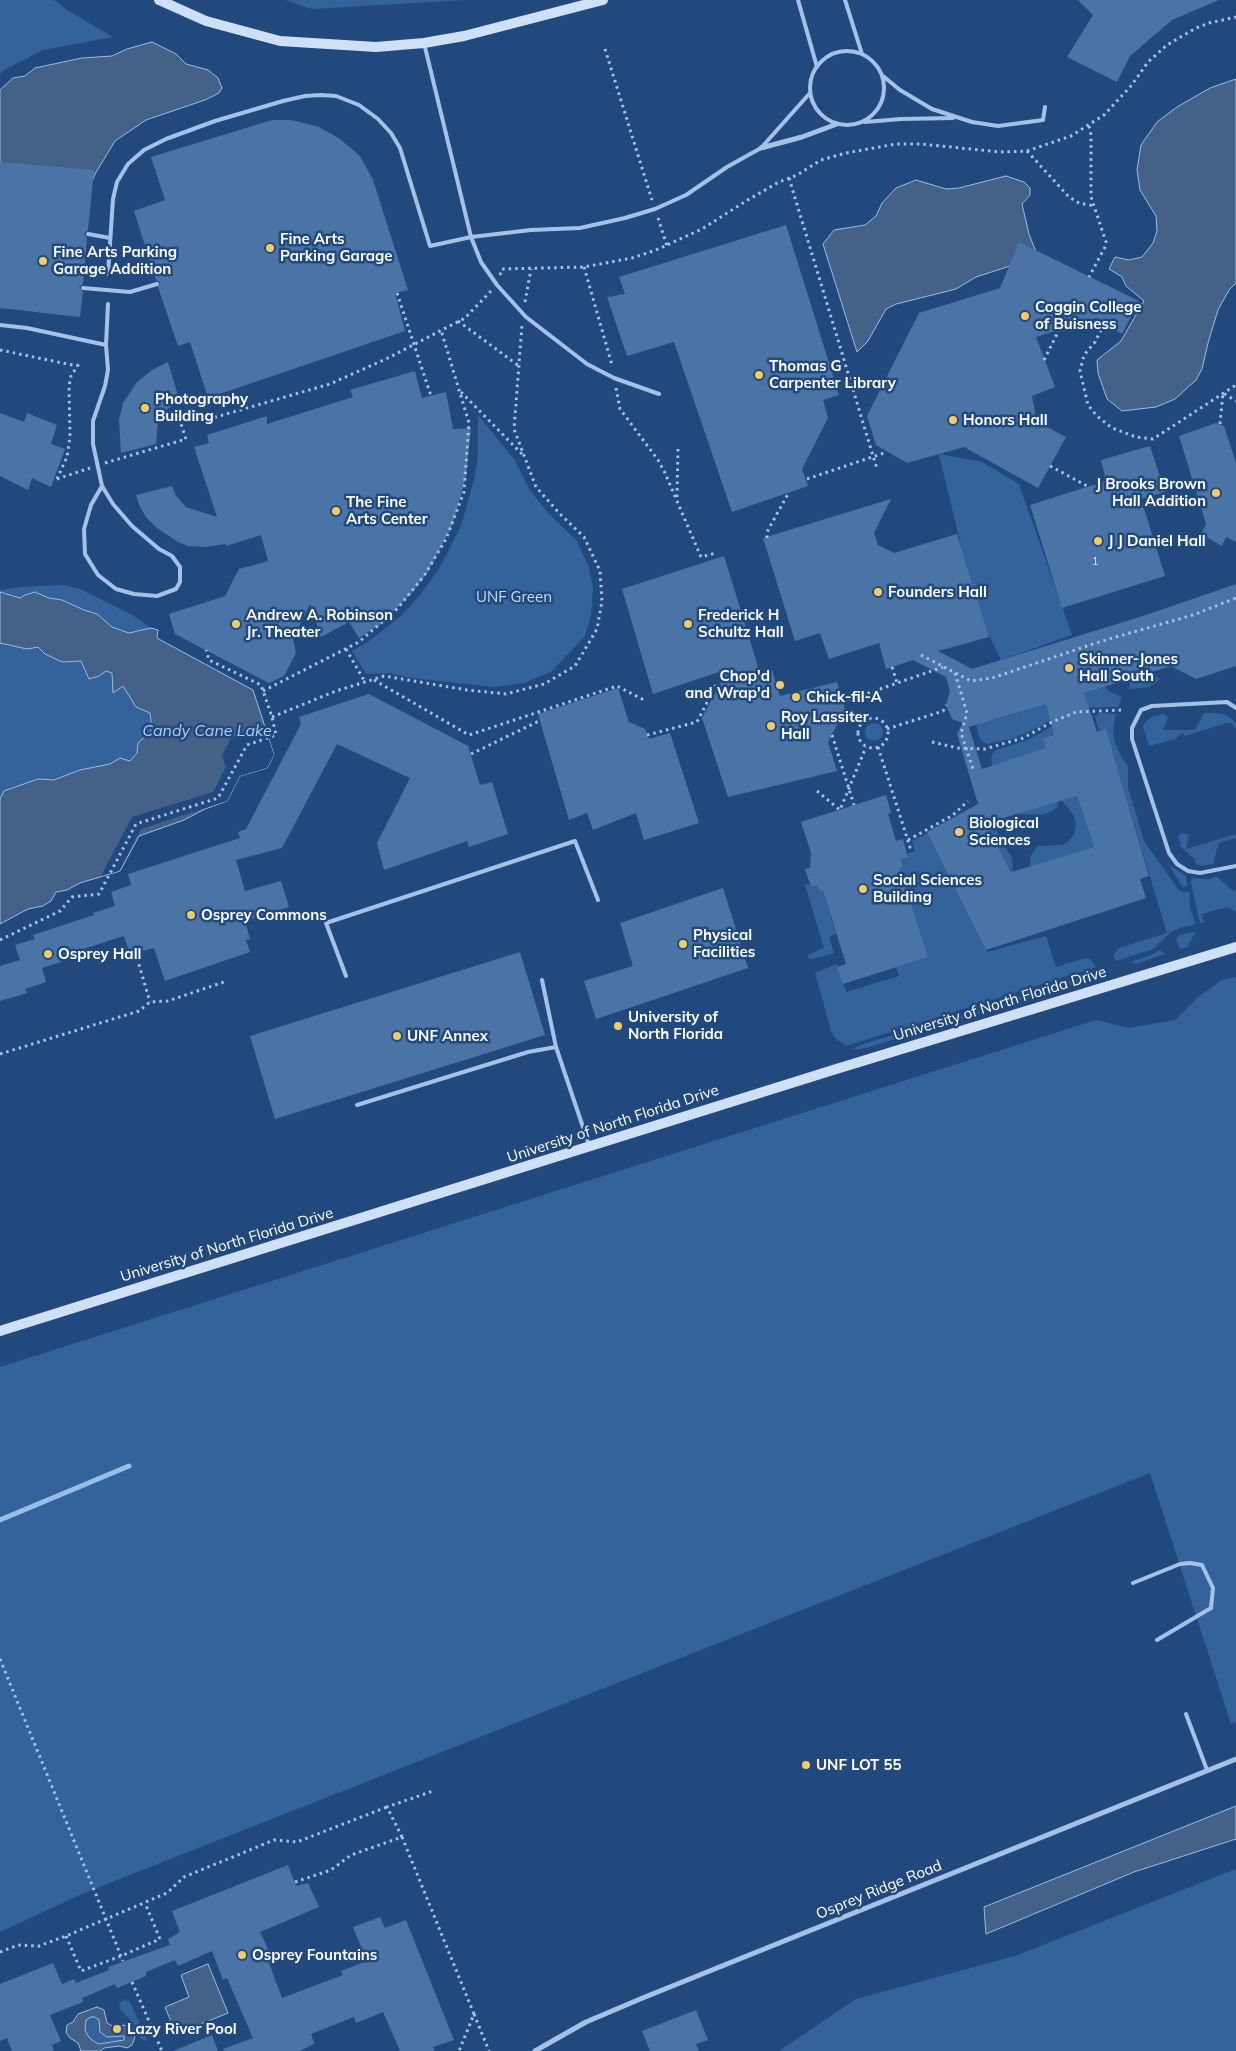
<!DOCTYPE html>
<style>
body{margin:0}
canvas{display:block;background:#21497d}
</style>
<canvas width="1236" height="2051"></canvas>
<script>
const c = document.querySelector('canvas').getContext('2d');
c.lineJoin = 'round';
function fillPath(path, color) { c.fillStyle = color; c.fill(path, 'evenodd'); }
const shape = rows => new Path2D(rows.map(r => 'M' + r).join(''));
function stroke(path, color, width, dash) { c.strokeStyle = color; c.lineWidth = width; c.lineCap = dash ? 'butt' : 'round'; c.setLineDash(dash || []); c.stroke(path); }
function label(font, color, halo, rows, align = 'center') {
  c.font = font + ' Mulish,sans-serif'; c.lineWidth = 5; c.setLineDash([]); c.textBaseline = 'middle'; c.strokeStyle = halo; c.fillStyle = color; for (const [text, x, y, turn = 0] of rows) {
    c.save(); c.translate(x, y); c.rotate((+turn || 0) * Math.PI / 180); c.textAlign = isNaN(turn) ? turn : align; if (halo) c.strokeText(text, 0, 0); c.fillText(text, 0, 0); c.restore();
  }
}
fillPath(shape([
 [0,0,54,0,67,10,113,37,43,50,4,70,0,74],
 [285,0,465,0,312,9],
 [478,415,514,459,529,489,548,513,577,541,589,568,593,589,591,615,585,636,551,672,524,683,494,687,411,678,389,673,366,674,352,651,368,642,402,615,420,595,439,569,461,526,475,476,478,455],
 [939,454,982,462,1019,484,1072,635,1001,660,987,631,961,546],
 [64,585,80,589,132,615,151,628,129,633,112,627,97,614,84,610,62,600,49,598,35,592,20,598,0,592,0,590,22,587],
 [0,643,27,649,38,647,45,654,62,662,81,661,85,672,99,676,106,671,113,673,113,693,123,686,136,707,150,713,151,731,138,743,137,753,130,761,119,758,110,764,80,770,54,780,38,779,4,791,0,799],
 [1151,672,1160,679,1154,684,1149,687,1129,689,1130,682,1127,681,1127,679],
 [1104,686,1110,692,1122,697,1118,707,1082,708,1053,718,1041,726,1015,738,987,744,981,740,978,733,976,724,978,717,987,722],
 [1100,713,1116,714,1113,729,1114,740,1122,758,1128,766,1128,787,1144,841,1178,889,1184,893,1189,891,1190,908,1195,923,1194,925,1182,927,1171,932,1153,949,1116,961,1113,955,1119,948,1167,933,1106,730,1099,731,1095,716],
 [1204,713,1216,713,1223,714,1232,719,1236,724,1236,728,1231,723,1226,723,1185,736,1182,733,1175,739,1149,746,1143,727,1146,721,1154,716,1163,714,1168,717,1163,730,1195,730],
 '865 732a9 9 0 1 1 18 0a9 9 0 1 1-18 0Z',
 [1054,725,1058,725,1052,728,1054,735,1043,738,1045,748,992,766,991,759,994,751,1030,739],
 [1077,796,1094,847,1030,867,1030,857,1038,846,1063,845,1069,841,1074,834,1076,825,1074,816,1062,800],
 [1058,801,1057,807,1051,812,1041,815,1016,814],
 [991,821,1005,847,1012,857,1013,875,986,823],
 [928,833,987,952,1046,936,1056,967,1086,958,1090,959,1096,967,846,1046,835,1038,831,1031,815,973,837,964,846,992,899,976,896,967,928,957,900,868,903,866,901,859,908,858,907,854,915,851,912,841],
 [1182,833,1189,835,1186,849,1236,834,1236,838,1219,843,1213,864,1202,866,1196,864,1195,859,1181,847,1178,836],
 [1169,865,1186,876,1187,886,1183,887,1181,884],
 [1216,876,1233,891,1236,890,1236,912,1227,907,1202,914,1204,923,1200,923,1191,883,1192,878,1209,879],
 [809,884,811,887,817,885,820,892,823,891,836,934,829,937,834,953,812,959,808,958,808,955,824,948,805,885],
 [1197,932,1193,936,1188,947,1180,949,1176,939,1178,936,1187,933],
 [1160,950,1165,954,1135,964,1134,962,1127,963,1149,956],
 [1086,976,1082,981,866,1048,852,1050,860,1045],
 [1236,977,1236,1722,1231,1724,1150,1473,84,1893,0,1932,0,1367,1096,1020,1128,1028,1175,1020,1198,997,1222,980],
 [1236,1869,1236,2051,779,2051,856,1999,1015,1956],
 [124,1999,130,2002,147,2040,146,2041,141,2039,133,2023,120,2009,119,2004],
 [90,2017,95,2017,99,2020,113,2037,124,2036,124,2041,99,2044,93,2041,88,2036,85,2030,86,2020]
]), '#34639b');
const water = shape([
 [152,42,176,54,186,64,208,70,218,78,222,88,219,93,205,100,146,120,115,141,95,174,85,199,0,178,0,90,13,78,25,76,35,68,82,58,112,56,127,49,152,42],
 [1236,79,1236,283,1229,290,1218,310,1208,343,1202,369,1196,380,1175,399,1156,407,1122,411,1107,399,1098,373,1097,360,1121,341,1144,301,1126,286,1122,277,1109,269,1115,257,1129,260,1142,257,1153,243,1157,231,1156,216,1140,190,1137,170,1141,145,1157,122,1177,107,1210,88,1236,79],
 [1006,176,1024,182,1030,188,1030,195,1022,204,1029,234,1036,252,1010,266,976,277,956,289,896,304,886,309,868,341,857,352,823,244,834,230,865,225,876,216,882,203,896,188,916,180,946,189,959,188,1006,176],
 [0,592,20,598,25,595,35,592,49,598,62,600,84,610,97,614,112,627,129,633,151,628,158,630,157,638,253,690,274,755,267,768,240,776,227,801,205,809,184,820,139,836,120,871,80,883,67,890,56,892,51,901,43,906,28,909,0,924,0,799,4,791,38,779,54,780,80,770,110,764,120,758,130,761,137,753,138,743,151,731,151,721,150,713,136,707,123,686,113,693,112,673,106,671,99,676,89,679,81,661,62,662,45,654,38,647,27,649,0,643,0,592],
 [1236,1806,1236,1839,1134,1872,986,1934,984,1907,1236,1806],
 [208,1964,228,2013,176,2034,165,2007,189,1997,181,1975,208,1964],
 [97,2007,104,2010,107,2023,114,2027,124,2025,133,2029,135,2037,132,2045,127,2048,119,2046,104,2048,100,2051,81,2051,78,2043,70,2038,66,2033,67,2025,73,2022,78,2014,97,2007],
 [91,2017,95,2017,99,2020,100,2032,107,2037,124,2036,124,2040,99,2044,93,2041,88,2036,85,2030,86,2020,91,2017]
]);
fillPath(water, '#446288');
stroke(water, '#98bde7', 1);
fillPath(shape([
 [265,728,274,755,267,768,240,776,227,801,141,829,119,871,101,876,132,817,213,792,226,767,222,756,231,738]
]), '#21497d');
stroke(shape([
 [0,1520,129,1466]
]), '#98bde7', 5);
fillPath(shape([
 [1078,0,1219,0,1172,20,1130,56,1117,82,1067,57,1093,15],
 [272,120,291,120,319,127,340,139,360,156,373,180,408,290,395,293,405,331,208,398,190,342,178,346,158,287,160,282,156,280,134,211,165,200,151,157],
 [0,162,94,170,88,230,84,234,87,238,83,284,79,287,83,292,80,317,0,308],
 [786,225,839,395,823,400,828,418,802,469,808,486,732,512,674,342,627,356,607,297,625,294,619,277],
 [1019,242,1139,301,1122,334,1096,318,1036,337,1055,387,1032,396,1037,422,1066,437,1038,488,964,447,907,463,876,445,867,416,919,313,1000,288],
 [168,362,180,402,167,409,162,415,158,422,156,444,121,453,119,420,123,403,137,382,152,370],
 [415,371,422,398,446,392,453,429,471,428,466,476,453,524,428,572,411,594,381,624,359,638,349,622,321,637,310,604,293,639,296,653,284,676,269,683,175,634,169,614,225,596,239,569,268,561,261,535,226,546,225,544,205,547,188,546,178,542,157,528,146,517,140,507,136,495,172,486,176,496,186,507,217,517,194,447,209,443,207,435,267,416,267,424,353,397,350,390],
 [0,413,24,422,27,413,57,425,51,444,65,449,51,487,32,478,28,490,0,476],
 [1216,423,1224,426,1236,463,1236,542,1226,537,1222,546,1201,534,1206,524,1179,436],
 [1150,446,1165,492,1141,499,1165,576,1062,608,1030,505,1106,481,1101,460],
 [891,499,874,533,878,545,894,553,957,534,989,637,938,651,972,669,1146,615,1236,584,1236,666,1196,679,1171,666,1084,693,1097,732,1106,729,1149,876,1140,879,1146,898,986,950,927,832,978,804,957,734,963,723,952,719,946,705,950,691,946,677,913,660,886,669,879,643,829,659,820,633,795,641,763,538],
 [1046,704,1054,735,1043,738,1045,748,982,769,969,727],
 [1077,796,1094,847,1011,872,986,823],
 [724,556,760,673,772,670,780,696,837,682,845,709,828,742,837,771,728,797,702,718,728,669,653,694,622,589],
 [618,688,629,722,645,729,649,739,670,733,699,823,644,840,636,813,593,830,587,813,569,820,538,714],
 [369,694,468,746,480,785,492,782,508,834,469,847,467,841,384,870,377,843,410,778,337,744,282,848,236,860,245,891,281,881,289,907,245,921,250,939,246,940,250,952,165,981,154,948,130,954,124,936,77,951,79,956,42,968,46,982,25,989,27,993,0,1001,0,966,20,960,15,945,35,939,33,935,94,915,93,913,115,906,111,892,131,885,128,874,240,838,238,832,246,829,301,724,299,717],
 [886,795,891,813,888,814,896,841,903,839,908,858,901,859,903,867,900,868,928,957,843,984,837,967,846,964,823,891,820,892,817,885,811,887,805,869,810,868,811,853,801,822],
 [723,888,748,968,596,1019,584,981,633,966,620,923],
 [520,952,545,1035,275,1119,250,1036],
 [288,1865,296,1886,308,1883,319,1907,260,1932,274,1961,269,1963,282,1998,343,1975,341,1971,367,1961,353,1927,380,1917,385,1928,406,1920,454,2040,433,2047,435,2051,400,2051,383,2012,356,2023,354,2017,311,2034,314,2044,300,2051,224,2051,223,2049,253,2038,227,1978,223,1980,212,1951,178,1966,175,1960,146,1972,146,1976,132,1982,117,1988,115,1984,82,1998,83,2002,50,2015,61,2041,52,2045,54,2051,12,2051,7,2038,0,2041,0,1984,53,1963,62,1984,74,1979,76,1983,109,1970,108,1967,170,1945,168,1939,180,1932,172,1911],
 [696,2010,708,2040,696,2044,699,2051,650,2051,642,2031],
 [212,2035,218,2051,173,2051]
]), '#4a73a6');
stroke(shape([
 [605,49,652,200],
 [1089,126,1091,135,1091,197,1106,242,1105,247,1089,277],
 [1027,151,1069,197,1079,203,1094,206],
 [789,178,877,469],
 [658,218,667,246],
 [584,267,612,365],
 [500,275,502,269,584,267,632,258,656,250,702,229,746,201,779,182,797,175,821,160,846,153,896,144,921,144,1000,152,1027,151,1071,136,1104,115,1131,86,1148,62,1167,45,1196,28,1209,23,1236,17],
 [525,302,531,269],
 [458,321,519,366],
 [1104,324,1095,342,1084,355,1080,371,1088,405,1097,416,1112,428,1136,437,1153,439,1236,385],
 [0,350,77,366],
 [1044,360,1059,330],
 [616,388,620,409,658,460,665,473,701,557,716,553],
 [461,392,523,455],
 [1220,424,1223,393,1236,401],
 [105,463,186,439,179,418,190,414,216,417,330,384,388,358,465,318,491,291],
 [1050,466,1089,487],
 [57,479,90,468],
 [57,479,67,457,70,436,69,386,71,376,80,362],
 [677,497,678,448],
 [767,538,767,532,788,494],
 [346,649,365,682],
 [921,655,971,681,992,678,1102,641,1193,615,1236,598],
 [892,667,897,683],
 [374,680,469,735,617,686,646,701],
 [263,691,359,642,397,609,424,576,446,539,464,492,469,423,441,330],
 [843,702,943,667],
 [272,717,336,691,384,676,467,690,506,694,544,684,575,666,597,629,602,601,600,571,584,537,560,514,536,487,514,429,522,325],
 '858 733a15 15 0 1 1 30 0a15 15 0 1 1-30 0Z',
 [887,729,943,711,946,705],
 [647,735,697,722,716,685],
 [932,742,958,748,985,749,1023,738,1052,722,1076,712,1122,710],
 [878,747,910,847,905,848],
 [471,754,539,721],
 [817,791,840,810,866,747],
 [908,840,953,815,968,801],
 [0,940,60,911,72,897,99,894,136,824,218,798,247,745,276,735,272,717,261,685,209,660,206,650],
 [137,958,150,1002],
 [0,1054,139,1011,150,1002,168,1001,224,982],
 [0,1659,123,1961],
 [402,1837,387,1807,433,1791],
 [295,1882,331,1870,351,1855,402,1837,474,2014,459,2051],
 [66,1936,81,1971,121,1956,160,1939,145,1903],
 [0,1952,18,1945,39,1946,66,1936,167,1893,184,1877,274,1840,297,1842,387,1807],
 [132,1982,162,2051],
 [474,2014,489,2051]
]), '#a5c2e6', 3, [2.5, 4]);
stroke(shape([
 [798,0,817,67],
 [845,0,862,54],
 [424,43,471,237,481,262,497,285,526,317,587,364,614,378,659,394],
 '810 88a37 37 0 1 1 74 0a37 37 0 1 1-74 0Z',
 [883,76,900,90,932,109,972,122,998,126,1043,120,1045,107],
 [865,122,901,119,953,118],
 [88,234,110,238],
 [108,274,113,199,117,182,128,164,144,150,166,139,215,121,283,101,305,96,321,95,336,96,359,105,378,119,391,133,400,148,430,246,471,237,531,230,580,228,625,218,655,209,686,195,727,167,761,148,810,93],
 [0,325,27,328,106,345,108,304],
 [102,486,91,505,84,529,85,554,98,575,116,589,134,594,157,596,176,589,180,582,180,567,172,556,159,549,132,526,113,504,102,486,93,444,93,421,105,386,108,370,106,345],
 [1236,708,1227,702,1152,706,1141,710,1132,728,1132,739,1169,853,1177,864,1188,871,1200,873,1236,866],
 [346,976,326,923,575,841,598,900],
 [542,980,556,1047],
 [357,1105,528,1052,556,1047,589,1145],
 [1133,1583,1180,1564,1190,1563,1202,1565,1213,1588,1211,1608,1157,1640],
 [1186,1714,1207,1770]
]), '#a5c2e6', 4);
stroke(shape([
 [761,148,802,137,837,124],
 [535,2051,586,2022,645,1997,1236,1759]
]), '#a5c2e6', 5);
stroke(shape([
 [159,0,206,21,280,41,376,47,424,43,464,36,603,0],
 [0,1331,833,1070,1236,947]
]), '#cfdff5', 10);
stroke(shape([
 [397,293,431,396],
 [807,479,884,453],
 [955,673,967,713,961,733,974,772],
 [832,735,854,805]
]), '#a5c2e6', 3, [2.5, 4]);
stroke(shape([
 [83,288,130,292,157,284]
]), '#a5c2e6', 4);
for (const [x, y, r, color] of [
 [270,248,5,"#f2ca66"],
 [43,261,5,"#f2ca66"],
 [1025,316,5,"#f2ca66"],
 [759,375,5,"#f2ca66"],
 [145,408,5,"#f2ca66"],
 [953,420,5,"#f2ca66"],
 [1216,493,5,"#f2ca66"],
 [336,511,5,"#f2ca66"],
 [1098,541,5,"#f2ca66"],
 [878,592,5,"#f2ca66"],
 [236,624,5,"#f2ca66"],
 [688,624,5,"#f2ca66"],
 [1069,668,5,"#f2ca66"],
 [780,685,5,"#f2ca66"],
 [796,697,5,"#f2ca66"],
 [771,726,5,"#f2ca66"],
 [959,832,5,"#f2ca66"],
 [863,889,5,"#f2ca66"],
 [191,915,5,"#f2ca66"],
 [683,944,5,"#f2ca66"],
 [48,954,5,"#f2ca66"],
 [618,1026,5,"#f2ca66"],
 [397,1036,5,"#f2ca66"],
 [806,1765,5,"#f2ca66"],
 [242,1955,5,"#f2ca66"],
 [117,2029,5,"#f2ca66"]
]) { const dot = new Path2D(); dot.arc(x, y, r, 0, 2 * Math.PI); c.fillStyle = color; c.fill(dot); stroke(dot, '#21497d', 2); }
label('12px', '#d2dce9', null, [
 ["1",1095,561]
]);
label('bold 15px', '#fff', '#21497d', [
 ["Fine Arts",280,239],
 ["Parking Garage",280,256],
 ["Fine Arts Parking",53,252],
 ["Garage Addition",53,269],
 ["Coggin College",1035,307],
 ["of Buisness",1035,324],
 ["Thomas G",769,366],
 ["Carpenter Library",769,383],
 ["Photography",155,399],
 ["Building",155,416],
 ["Honors Hall",963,420],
 ["J Brooks Brown",1206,484,"right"],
 ["Hall Addition",1206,501,"right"],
 ["The Fine",346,502],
 ["Arts Center",346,519],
 ["J J Daniel Hall",1108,541],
 ["Founders Hall",888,592],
 ["Andrew A. Robinson",246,615],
 ["Jr. Theater",246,632],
 ["Frederick H",698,615],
 ["Schultz Hall",698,632],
 ["Skinner-Jones",1079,659],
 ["Hall South",1079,676],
 ["Chop'd",770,676,"right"],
 ["and Wrap'd",770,693,"right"],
 ["Chick-fil-A",806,697],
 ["Roy Lassiter",781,717],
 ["Hall",781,734],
 ["Biological",969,823],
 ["Sciences",969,840],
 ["Social Sciences",873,880],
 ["Building",873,897],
 ["Osprey Commons",201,915],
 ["Physical",693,935],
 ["Facilities",693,952],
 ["Osprey Hall",58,954],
 ["University of",628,1017],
 ["North Florida",628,1034],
 ["UNF Annex",407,1036],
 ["UNF LOT 55",816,1765],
 ["Osprey Fountains",252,1955],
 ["Lazy River Pool",127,2029]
], 'left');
label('15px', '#c8dcf5', '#21497d', [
 ["UNF Green",514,597]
]);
label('15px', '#fff', '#21497d', [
 ["University of North Florida Drive",1000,1004,-17],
 ["University of North Florida Drive",613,1124,-18],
 ["University of North Florida Drive",227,1245,-17],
 ["Osprey Ridge Road",879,1890,-22]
]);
label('italic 16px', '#b0ccee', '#21497d', [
 ["Candy Cane Lake",207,731]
]);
</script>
